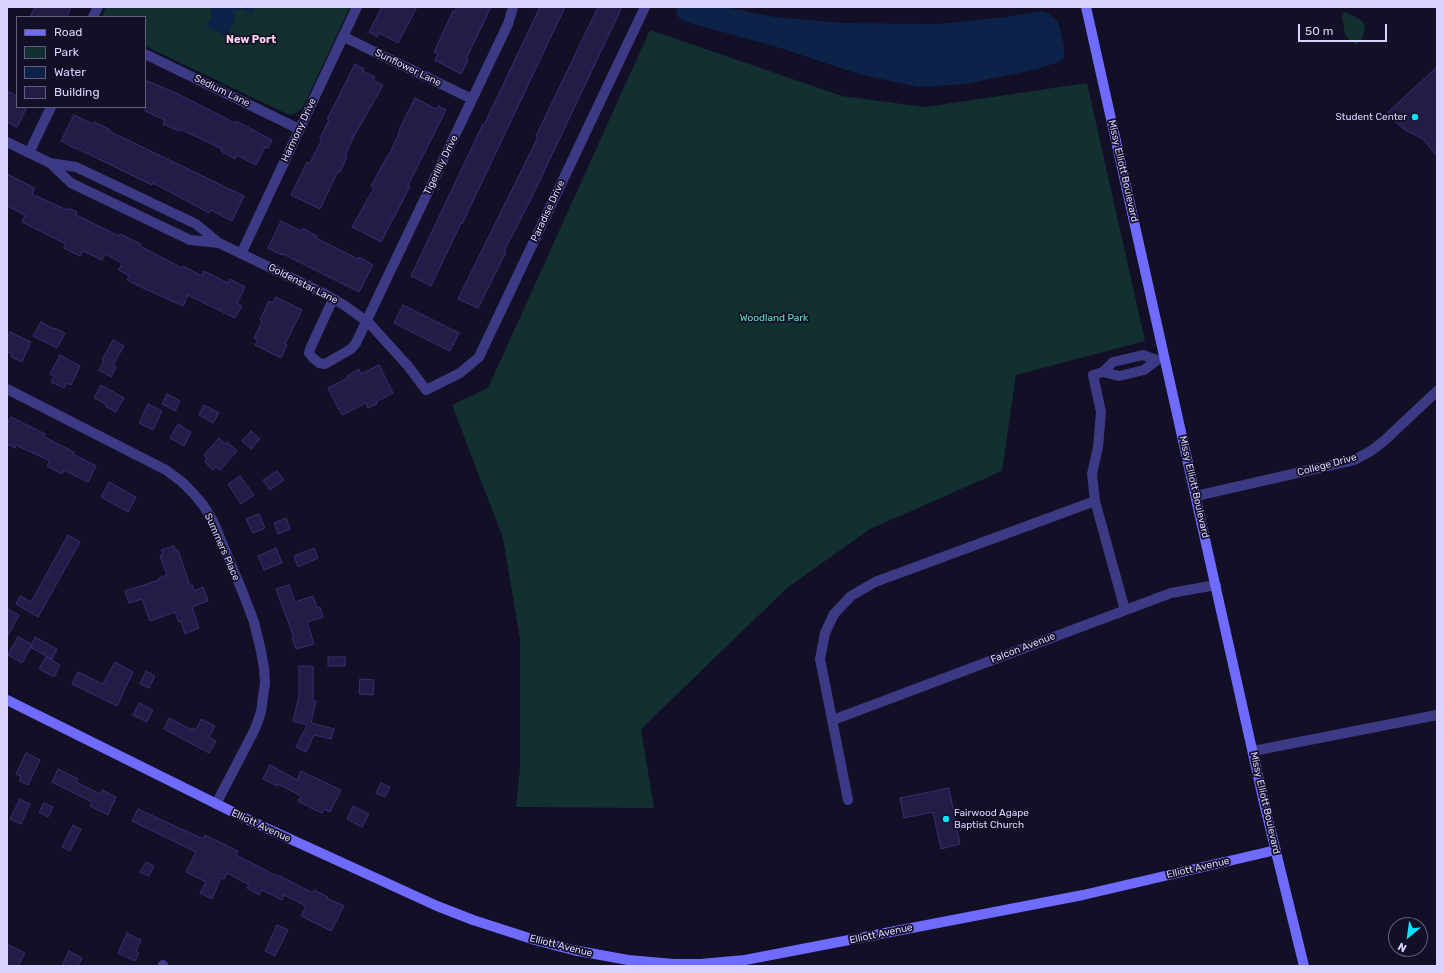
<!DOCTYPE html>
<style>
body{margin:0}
#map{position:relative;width:1444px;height:973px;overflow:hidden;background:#130f26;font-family:Rubik,sans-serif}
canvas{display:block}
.frame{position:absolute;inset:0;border:8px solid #d9d4ff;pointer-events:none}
.legend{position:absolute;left:16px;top:16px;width:130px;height:92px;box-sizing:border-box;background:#130f26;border:1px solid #625e7d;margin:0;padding:5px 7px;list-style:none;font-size:12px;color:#d9d4ff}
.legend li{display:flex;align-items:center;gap:8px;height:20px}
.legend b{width:20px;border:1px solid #625e7d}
.north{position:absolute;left:1388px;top:917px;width:40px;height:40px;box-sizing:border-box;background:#130f26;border:1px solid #625e7d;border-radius:50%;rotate:209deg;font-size:11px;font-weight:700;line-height:16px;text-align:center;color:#d9d4ff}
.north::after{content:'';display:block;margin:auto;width:14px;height:18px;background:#00e5ff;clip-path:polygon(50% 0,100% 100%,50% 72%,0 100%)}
.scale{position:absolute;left:1298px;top:24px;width:89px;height:18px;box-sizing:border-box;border:2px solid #d9d4ff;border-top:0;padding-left:5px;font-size:12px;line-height:14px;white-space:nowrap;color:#d9d4ff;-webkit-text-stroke:3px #130f26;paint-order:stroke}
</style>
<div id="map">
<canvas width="1444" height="973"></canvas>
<div class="frame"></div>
<ul class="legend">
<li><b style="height:5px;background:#6f6bff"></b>Road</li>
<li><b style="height:11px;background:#12302f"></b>Park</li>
<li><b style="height:11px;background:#0c2248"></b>Water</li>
<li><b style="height:11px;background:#241b47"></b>Building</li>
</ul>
<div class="north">N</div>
<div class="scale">50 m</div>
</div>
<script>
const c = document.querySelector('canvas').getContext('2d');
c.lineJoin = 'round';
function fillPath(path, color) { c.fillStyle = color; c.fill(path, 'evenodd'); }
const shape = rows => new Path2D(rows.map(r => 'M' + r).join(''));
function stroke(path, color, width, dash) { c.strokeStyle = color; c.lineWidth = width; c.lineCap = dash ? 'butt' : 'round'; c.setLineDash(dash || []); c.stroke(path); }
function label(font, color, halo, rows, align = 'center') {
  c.font = font + ' Rubik,sans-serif'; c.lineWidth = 3.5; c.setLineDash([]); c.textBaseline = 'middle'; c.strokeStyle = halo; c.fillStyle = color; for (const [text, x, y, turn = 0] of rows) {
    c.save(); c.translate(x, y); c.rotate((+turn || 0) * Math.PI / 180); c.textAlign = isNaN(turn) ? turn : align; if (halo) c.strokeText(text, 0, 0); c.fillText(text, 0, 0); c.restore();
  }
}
fillPath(shape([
 [106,7,350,7,303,107,298,112,291,115,285,113,145,46,145,17,102,17],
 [1345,12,1361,20,1365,25,1363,37,1357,45,1350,41,1345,35,1342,16,1343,13],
 [650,30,842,96,925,107,1087,83,1145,341,1016,375,1002,471,870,529,787,588,641,729,654,808,516,807,520,768,520,639,503,538,452,405,488,388]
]), '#12302f');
fillPath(shape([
 [209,7,255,7,252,14,242,9,234,11,236,17,227,36,206,26,212,16],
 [677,7,725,7,775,17,842,23,936,24,1007,17,1040,11,1048,13,1058,22,1064,46,1064,58,1059,62,1037,69,967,84,919,87,862,75,777,47,686,22,679,18,676,11]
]), '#0c2248');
const building = shape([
 [35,7,71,7,67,17,30,17,35,7],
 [382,7,417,7,398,43,379,33,377,37,369,32,382,7],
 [457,7,491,7,466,59,468,60,461,74,435,60,438,54,434,52,453,11,455,12,457,7],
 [540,7,565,7,462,224,461,223,431,286,411,276,483,124,484,125,540,7],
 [598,7,622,7,530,201,504,251,506,252,478,308,458,299,538,137,536,136,598,7],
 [355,64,364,69,363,71,375,77,373,81,383,85,353,138,345,156,347,157,340,172,338,171,320,209,291,195,307,162,310,163,322,139,320,138,329,120,327,119,334,106,355,64],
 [1437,67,1437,156,1423,139,1405,130,1396,122,1388,112,1437,67],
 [145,80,178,94,235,123,236,121,272,140,268,148,265,147,256,165,237,155,235,159,221,151,222,149,180,129,179,131,163,124,165,120,145,111,145,80],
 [7,91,17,96,17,107,27,107,17,127,7,122,7,91],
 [415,98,436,109,438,106,446,110,408,185,410,186,402,202,381,242,352,227,374,188,371,186,388,155,389,155,400,131,399,130,415,98],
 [74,115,93,124,94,122,109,129,109,131,244,196,232,221,211,210,209,213,153,183,152,185,76,148,76,149,61,141,74,115],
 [7,174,35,188,32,194,67,210,68,208,77,212,76,215,119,236,120,234,141,244,140,246,182,268,183,266,202,276,204,271,228,283,230,279,245,287,237,303,242,306,235,318,188,295,183,306,143,288,127,280,129,276,119,270,122,263,105,254,102,260,83,251,80,256,64,248,66,244,22,222,25,215,7,206,7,174],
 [281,221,301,231,303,228,317,236,316,238,358,259,359,257,373,265,359,292,283,254,282,255,268,248,281,221],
 [276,297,302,310,285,344,287,345,281,358,255,345,258,340,254,338,262,322,260,320,269,301,273,303,276,297],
 [403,305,459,333,450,351,394,323,403,305],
 [41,322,54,329,55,328,65,333,57,348,33,336,41,322],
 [10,332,31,342,22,362,11,357,12,354,7,352,7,338,10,332],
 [113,340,124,346,113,365,116,367,111,377,99,370,104,361,102,360,113,340],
 [60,355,80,366,71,385,67,383,64,388,51,382,54,376,50,374,60,355],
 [379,365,393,393,376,402,377,404,368,408,366,403,342,415,328,388,348,378,347,376,359,369,361,374,379,365],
 [101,385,124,398,116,412,105,406,106,404,94,398,101,385],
 [167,394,180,401,175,411,162,404,167,394],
 [148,404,162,411,153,430,139,423,148,404],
 [204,405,219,413,213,423,199,415,204,405],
 [11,417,45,434,44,437,74,452,73,454,96,466,88,482,64,470,62,474,47,466,50,461,16,445,15,448,7,444,7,424,11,417],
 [178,424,191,432,184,446,170,438,178,424],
 [251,431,260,439,251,449,242,441,251,431],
 [219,438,225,444,227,442,237,451,220,470,216,467,213,470,205,462,207,459,204,455,219,438],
 [277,471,284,480,270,490,263,480,277,471],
 [240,476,254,495,241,504,228,484,240,476],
 [109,482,136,497,128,512,101,497,109,482],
 [259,514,265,528,253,533,246,519,259,514],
 [286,518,290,529,278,534,274,523,286,518],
 [68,535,80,542,38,617,16,604,20,596,31,602,68,535],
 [174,546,175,550,178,550,190,586,192,585,194,591,203,587,208,601,192,607,199,628,185,634,181,621,179,622,175,612,150,621,142,599,129,603,125,591,159,580,159,578,167,575,160,556,163,555,161,550,174,546],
 [276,548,282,563,264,570,258,556,276,548],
 [314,548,318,558,298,567,294,556,314,548],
 [289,585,295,602,313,596,317,608,320,607,323,617,307,622,314,644,296,649,292,638,294,638,276,589,289,585],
 [7,609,19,615,7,637,7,609],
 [18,637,32,644,35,637,57,649,52,659,30,647,32,645,22,663,8,655,18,637],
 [46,657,60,665,54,677,39,669,46,657],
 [328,657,345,657,345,666,328,666,328,657],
 [115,662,133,672,117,706,72,684,78,672,103,684,115,662],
 [299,666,313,666,313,701,316,701,311,723,334,729,331,739,314,735,306,752,296,747,307,725,293,721,299,696,299,666],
 [146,671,155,676,149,688,140,684,146,671],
 [360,679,374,680,373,695,359,694,360,679],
 [139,703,153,710,147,722,133,715,139,703],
 [169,718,192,730,192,728,196,730,201,719,215,726,209,737,216,741,209,753,164,729,169,718],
 [26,753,40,760,28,785,19,781,21,776,16,774,26,753],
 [270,765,297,780,301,771,341,790,330,812,324,809,322,813,311,808,298,801,301,796,278,784,277,786,263,779,270,765],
 [58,769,78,779,76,782,100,794,102,790,116,797,108,815,90,806,92,802,52,782,58,769],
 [381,783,390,787,385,797,376,793,381,783],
 [949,788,960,844,941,849,933,812,904,818,900,798,949,788],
 [20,799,30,804,21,824,10,819,20,799],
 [44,803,53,807,48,817,39,812,44,803],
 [353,806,369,814,362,827,347,819,353,806],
 [138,809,203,839,205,835,238,851,236,855,277,876,278,875,313,893,314,890,328,897,327,898,344,906,331,931,301,916,306,906,284,895,282,900,262,890,259,895,247,888,249,885,227,873,224,879,221,878,212,899,200,893,206,882,186,872,196,852,132,821,138,809],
 [73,825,81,829,70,851,62,847,73,825],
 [146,862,154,866,149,876,140,872,146,862],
 [277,925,288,930,275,956,265,951,277,925],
 [127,933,141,940,136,951,139,953,135,961,118,953,127,933],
 [7,944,25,953,18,966,7,966,7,944],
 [69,951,82,958,78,966,62,966,69,951]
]);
fillPath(building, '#241b47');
stroke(building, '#3b2d73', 1);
stroke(shape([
 [93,17,98,7],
 [344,37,472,99],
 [145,54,299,129],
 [7,142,50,163],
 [29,153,51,107],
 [219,243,190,240,71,183,50,163,76,167,196,224,219,243,323,293,344,305,369,323,408,366,426,390,460,373,479,357,645,7],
 [241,254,357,7],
 [333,299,310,349,309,353,313,358,319,363,325,364,351,349,356,343,508,24,513,7],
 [1103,372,1113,362,1143,355,1157,360,1144,370,1119,376,1103,372,1093,375,1101,412,1098,447,1092,474,1095,501,1125,610],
 [7,389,166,470,182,482,193,493,203,505,213,521,243,593,254,622,261,651,264,668,265,683,261,712,255,729,216,804],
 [1196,496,1354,460,1371,451,1385,440,1437,391],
 [833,720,1171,593,1216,585],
 [1253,751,1437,715],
 [848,800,820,659,825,633,834,614,851,596,875,582,1095,501],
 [163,966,163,965]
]), '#3d3a85', 10);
stroke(shape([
 [1086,7,1264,803,1304,966],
 [7,700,253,822,437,906,473,920,535,940,573,950,628,960,674,964,700,964,745,960,1083,895,1276,850]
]), '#6f6bff', 10);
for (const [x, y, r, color] of [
 [1415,117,4,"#00e5ff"],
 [946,819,4,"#00e5ff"]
]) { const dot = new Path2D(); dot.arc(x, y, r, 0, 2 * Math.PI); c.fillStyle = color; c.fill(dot); stroke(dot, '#130f26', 1.5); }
label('10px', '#d9d4ff', '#130f26', [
 ["Sunflower Lane",408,68,26],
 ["Sedium Lane",222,91,26],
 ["Harmony Drive",299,130,-65],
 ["Tigerlilly Drive",441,165,-64],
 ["Missy Elliott Boulevard",1123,171,77],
 ["Paradise Drive",548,211,-65],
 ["Goldenstar Lane",303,284,27],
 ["College Drive",1327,465,-15],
 ["Missy Elliott Boulevard",1194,487,77],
 ["Summers Place",222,547,66],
 ["Falcon Avenue",1023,648,-21],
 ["Missy Elliott Boulevard",1265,803,77],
 ["Elliott Avenue",261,826,25],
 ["Elliott Avenue",1198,868,-13],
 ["Elliott Avenue",881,934,-12],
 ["Elliott Avenue",561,946,14]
]);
label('10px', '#d9d4ff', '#130f26', [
 ["Student Center",1407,117],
 ["Fairwood Agape",954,813,"left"],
 ["Baptist Church",954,825,"left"]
], 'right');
label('10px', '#5fe0c0', '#130f26', [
 ["Woodland Park",774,318]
]);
label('bold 11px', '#ffd6f0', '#130f26', [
 ["New Port",251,40]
]);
</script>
